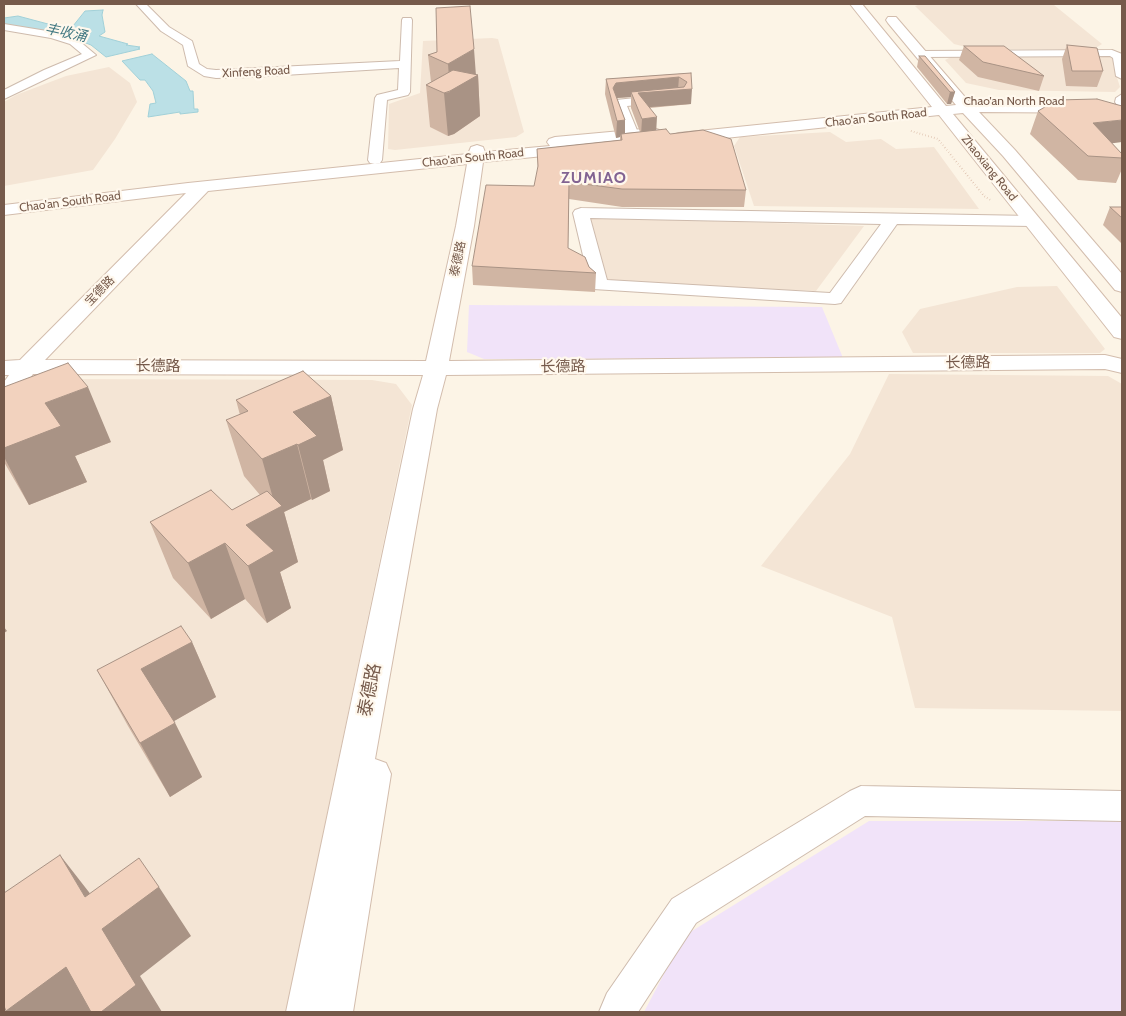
<!DOCTYPE html>
<meta charset="utf-8">
<style>
body{margin:0}
#map{position:relative;width:1126px;height:1016px;overflow:hidden;background:#fcf4e6;font-family:Cabin,sans-serif}
canvas{display:block}
.frame{position:absolute;inset:0;border:5px solid #765a4b;pointer-events:none}
</style>
<div id="map">
<canvas width="1126" height="1016"></canvas>
<div class="frame"></div>
</div>
<script>
const c = document.querySelector('canvas').getContext('2d');
c.lineJoin = 'round';
function fillPath(path, color) { c.fillStyle = color; c.fill(path, 'evenodd'); }
const shape = rows => new Path2D(rows.map(r => 'M' + r).join(''));
function stroke(path, color, width, dash) { c.strokeStyle = color; c.lineWidth = width; c.lineCap = dash ? 'butt' : 'round'; c.setLineDash(dash || []); c.stroke(path); }
function label(font, color, halo, rows, align = 'center') {
  c.font = font + ' Cabin,"Noto Sans SC",sans-serif'; c.lineWidth = 4.5; c.setLineDash([]); c.textBaseline = 'middle'; c.strokeStyle = halo; c.fillStyle = color; for (const [text, x, y, turn = 0] of rows) {
    c.save(); c.translate(x, y); c.rotate((+turn || 0) * Math.PI / 180); c.textAlign = isNaN(turn) ? turn : align; if (halo) c.strokeText(text, 0, 0); c.fillText(text, 0, 0); c.restore();
  }
}
fillPath(shape([
 [921,4,1049,4,1054,5,1102,44,1094,49,974,49,954,44,915,6],
 [492,38,498,39,524,132,516,137,395,150,388,149,389,104,420,93,423,41],
 [1107,55,1115,56,1113,65,1120,87,1115,92,999,90,966,83,945,60,951,57,1084,57],
 [109,67,130,83,137,102,115,139,93,170,4,186,4,102,16,95,66,76],
 [830,132,846,142,881,139,896,149,934,147,979,209,754,206,734,146,740,137],
 [586,217,864,226,816,291,602,283],
 [1057,286,1105,349,1100,353,913,353,902,332,920,309,1017,287],
 [889,374,1108,376,1122,384,1122,711,915,708,892,617,761,566,850,454],
 [44,379,372,380,396,384,412,405,286,1012,4,1012,4,414]
]), '#f4e5d5');
fillPath(shape([
 [469,305,822,307,843,358,484,359,467,352],
 [869,821,1122,821,1122,1012,644,1012,684,936]
]), '#f1e3f9');
const water = shape([
 [103,10,102,15,105,32,99,36,128,44,126,45,140,47,138,48,140,49,106,57,91,45,63,34,4,25,4,18,18,16,63,28,73,26,85,11,103,10],
 [152,54,186,81,190,91,193,91,194,109,198,109,198,112,180,114,180,112,148,117,150,104,156,103,153,91,145,80,140,80,122,61,152,54]
]);
fillPath(water, '#bbe0e6');
stroke(water, '#a1d0d8', 1);
const street = shape([
 [136,4,146,4,169,27,192,41,199,64,207,69,216,70,400,61,402,20,403,18,411,18,412,20,410,92,408,95,387,100,382,160,380,163,375,164,370,163,368,160,375,98,377,95,398,90,399,68,251,77,216,78,204,76,188,66,183,45,161,31,136,4],
 [4,24,53,32,78,40,96,55,4,99,4,90,44,70,82,54,70,44,51,38,4,30,4,24],
 [1112,50,1122,54,1122,79,1116,76,1113,58,1110,56,921,57,915,54,921,51,1112,50],
 [1122,94,1122,105,1117,105,1115,102,1116,98,1122,94],
 [664,95,670,99,668,102,627,106,639,135,632,139,627,138,614,103,616,100,664,95],
 [581,208,1032,216,1038,218,1040,221,1038,224,1032,226,897,224,841,303,835,304,593,289,590,285,573,213,575,210,581,208],
 [590,218,881,224,830,293,607,280,590,218],
 [861,786,1122,791,1122,821,865,816,696,923,638,1012,599,1012,607,993,672,899,850,791,861,786]
]);
const secondary = shape([
 [850,4,862,4,946,106,956,105,888,23,886,20,888,17,896,17,971,104,1122,105,1122,113,979,112,1015,150,1122,274,1122,292,1115,290,1003,156,963,113,953,114,1122,318,1122,339,1114,337,939,115,679,143,673,141,671,138,673,135,679,133,932,107,850,4],
 [654,128,659,130,662,133,659,136,579,145,582,148,580,151,574,153,483,162,474,226,449,361,1105,355,1122,359,1122,373,1105,369,446,375,437,409,375,759,386,763,391,774,353,1012,286,1012,413,409,423,375,33,374,12,404,4,406,4,382,9,375,4,375,4,361,20,360,186,193,4,215,4,205,188,183,468,154,471,147,477,145,483,147,485,152,550,146,547,142,549,139,555,137,654,128],
 [467,164,456,226,426,361,45,360,208,191,467,164]
]);
stroke(street, '#cebbad', 2);
stroke(secondary, '#d3bdad', 2);
stroke(shape([
 [911,131,938,139,984,196,992,201]
]), '#d7b5a1', 2, [0.5, 2.5]);
fillPath(street, '#fff');
fillPath(secondary, '#fff');
fillPath(shape([
 [1067,45,1103,71,1097,87,1066,86,1062,59],
 [964,46,1044,76,1039,91,978,77,959,60],
 [437,52,478,75,480,116,454,134,448,136,430,127,426,85,431,82,428,55],
 [919,56,955,92,951,104,947,104,917,67],
 [691,73,691,104,650,108,656,130,670,134,746,190,744,207,622,207,569,199,568,248,596,273,595,292,473,285,472,266,534,186,538,170,537,149,620,140,620,137,616,138,605,94,606,79],
 [631,97,631,108,640,132,625,133,625,120,617,98],
 [1038,111,1112,143,1122,154,1122,169,1116,183,1078,180,1030,134],
 [1110,207,1122,207,1122,244,1103,225],
 [4,387,111,442,75,456,87,482,29,505,4,462],
 [331,396,343,450,323,460,330,491,312,500,311,499,284,512,298,562,280,572,291,608,267,623,245,599,211,619,173,578,150,522,232,510,260,495,244,476,226,420,240,415,236,400],
 [192,642,216,697,174,721,202,777,170,797,128,726,97,670]
]), '#d0b5a3');
fillPath(shape([
 [474,49,476,76,478,75,480,116,454,134,448,136,444,93,450,92,448,64],
 [679,77,678,90,692,89,691,104,638,108,631,92,631,97,616,98,613,88,616,83],
 [950,92,955,92,951,104,947,104],
 [657,117,656,134,641,135,642,119],
 [625,120,625,137,621,134,620,137,616,138,617,121],
 [1122,120,1122,142,1084,147,1093,123],
 [88,387,111,442,75,456,87,482,29,505,4,457,4,448,45,403],
 [331,396,343,450,323,460,330,491,312,500,298,445,293,412],
 [297,444,311,499,284,512,298,562,280,572,291,608,267,623,248,566,246,525,276,509,262,459],
 [225,543,245,599,211,619,188,563],
 [4,627,7,631,4,633],
 [192,642,216,697,169,724,141,669],
 [175,723,202,777,170,797,140,743],
 [60,855,99,905,159,887,191,936,140,976,162,1012,8,1012,6,1011,102,929,85,897]
]), '#a99385');
const building = shape([
 [470,6,474,49,448,64,428,55,437,52,436,8,470,6],
 [1067,45,1097,48,1103,71,1072,71,1067,45],
 [964,46,1004,46,1044,76,983,62,964,46],
 [919,56,925,56,955,92,950,92,919,56],
 [453,70,478,75,450,91,444,93,426,85,453,70],
 [691,73,692,89,638,93,657,117,642,119,631,92,684,87,687,82,679,77,616,83,613,88,625,120,617,121,606,79,691,73],
 [1097,99,1122,106,1122,120,1093,123,1122,154,1122,158,1088,156,1038,111,1057,100,1097,99],
 [666,129,670,134,703,130,731,139,746,190,622,189,569,182,568,248,585,257,589,267,596,273,472,266,486,185,534,186,538,166,537,149,622,140,621,134,666,129],
 [1110,207,1122,207,1122,218,1110,207],
 [68,363,88,387,45,403,61,426,4,448,4,387,68,363],
 [303,371,331,396,293,412,317,436,298,445,297,444,262,459,226,420,248,411,236,400,303,371],
 [211,490,232,510,267,491,282,506,246,525,274,551,248,566,225,543,188,563,150,522,211,490],
 [181,626,192,642,141,669,175,723,140,743,97,670,181,626],
 [60,855,85,897,139,858,159,887,102,929,136,985,101,1012,91,1012,66,967,6,1011,4,1006,4,893,60,855]
]);
fillPath(building, '#f2d2be');
stroke(building, '#a99385', 1);
label('12px', '#765a4b', '#fff8ed', [
 ["Xinfeng Road",256,72,-3],
 ["Chao'an North Road",1014,101],
 ["Chao'an South Road",876,118,-6],
 ["Chao'an South Road",473,158,-6],
 ["Zhaoxiang Road",989,168,51],
 ["Chao'an South Road",70,202,-7],
 ["泰德路",458,259,-78],
 ["宝德路",100,291,-46]
]);
label('italic 14px', '#417882', '#fff8ed', [
 ["丰收涌",66,33,12]
]);
label('15px', '#765a4b', '#fff8ed', [
 ["长德路",968,363,-1],
 ["长德路",158,367],
 ["长德路",563,367,-1]
]);
c.letterSpacing = '1px';
label('bold 16px', '#826392', '#fff8ed', [
 ["ZUMIAO",594,178]
]);
c.letterSpacing = '0px';
label('18px', '#765a4b', '#fff8ed', [
 ["泰德路",370,690,-79]
]);
</script>
